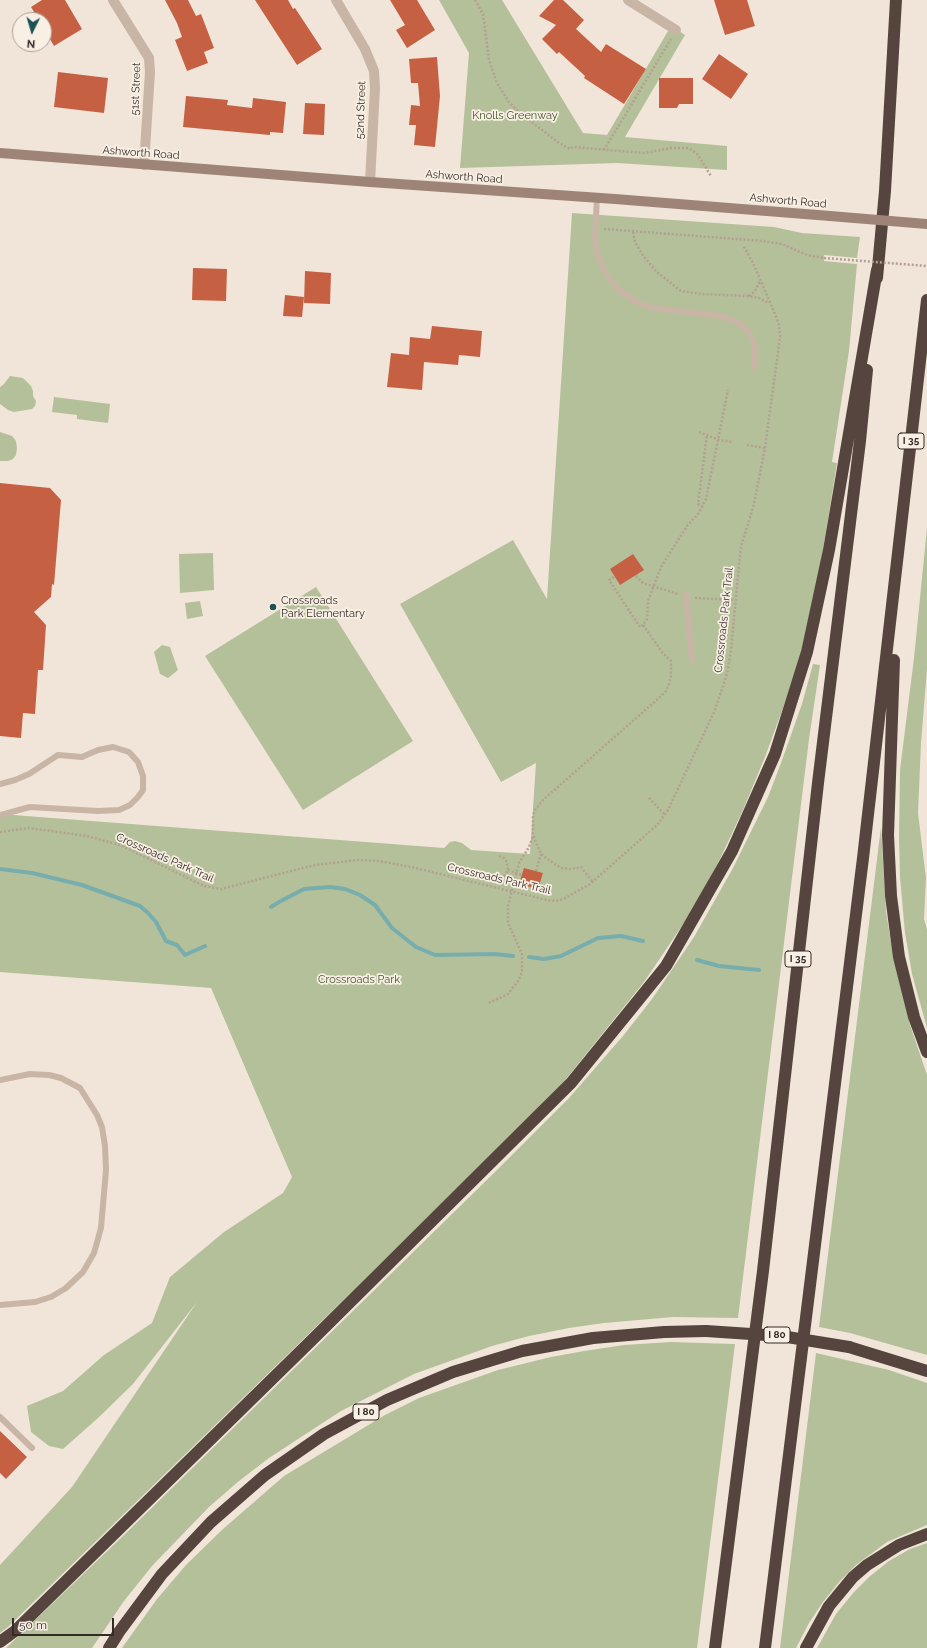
<!DOCTYPE html>
<style>
body{margin:0}
#map{position:relative;width:927px;height:1648px;overflow:hidden;background:#f1e5d9;font-family:Raleway,sans-serif}
canvas{display:block}
.north{position:absolute;left:12px;top:12px;width:40px;height:40px;box-sizing:border-box;background:#f9f0e5;border:1px solid #aba199;border-radius:50%;rotate:185deg;font-size:11px;font-weight:700;line-height:16px;text-align:center;color:#352b26}
.north::after{content:'';display:block;margin:auto;width:14px;height:18px;background:#1c5356;clip-path:polygon(50% 0,100% 100%,50% 72%,0 100%)}
.scale{position:absolute;left:12px;top:1618px;width:102px;height:18px;box-sizing:border-box;border:2px solid #352b26;border-top:0;padding-left:5px;font-size:12px;line-height:14px;white-space:nowrap;color:#352b26;-webkit-text-stroke:3px #f9f0e5;paint-order:stroke}
</style>
<div id="map">
<canvas width="927" height="1648"></canvas>
<div class="north">N</div>
<div class="scale">50 m</div>
</div>
<script>
const c = document.querySelector('canvas').getContext('2d');
c.lineJoin = 'round';
function fillPath(path, color) { c.fillStyle = color; c.fill(path, 'evenodd'); }
const shape = rows => new Path2D(rows.map(r => 'M' + r).join(''));
function stroke(path, color, width, dash) { c.strokeStyle = color; c.lineWidth = width; c.lineCap = dash ? 'butt' : 'round'; c.setLineDash(dash || []); c.stroke(path); }
function label(font, color, halo, rows, align = 'center') {
  c.font = font + ' Raleway,sans-serif'; c.lineWidth = 3.5; c.setLineDash([]); c.textBaseline = 'middle'; c.strokeStyle = halo; c.fillStyle = color; for (const [text, x, y, turn = 0] of rows) {
    c.save(); c.translate(x, y); c.rotate((+turn || 0) * Math.PI / 180); c.textAlign = isNaN(turn) ? turn : align; if (halo) c.strokeText(text, 0, 0); c.fillText(text, 0, 0); c.restore();
  }
}
fillPath(shape([
 [439,0,502,0,583,133,607,135,671,26,685,35,625,137,727,146,727,170,617,163,460,168,469,53],
 [572,213,774,227,802,233,860,237,857,258,824,255,824,261,857,264,849,351,832,462,837,463,821,562,799,661,783,708,765,757,743,810,720,859,694,908,644,982,558,1089,323,1320,8,1627,0,1633,0,1565,72,1487,197,1302,133,1384,98,1418,63,1449,49,1446,31,1432,27,1406,63,1391,104,1355,152,1323,170,1277,224,1232,283,1193,292,1177,211,988,0,972,0,814,444,848,450,842,455,841,462,843,471,850,530,854,536,763,501,782,400,604,513,540,547,599],
 [10,376,23,378,31,386,33,391,33,396,36,401,35,406,32,409,14,412,8,410,0,404,0,387,4,384],
 [54,397,110,404,108,423,77,419,77,415,52,412],
 [0,432,12,436,16,441,17,448,16,455,13,459,8,461,0,461],
 [927,528,927,669,921,743,918,813,926,878,924,919,927,929,927,1028,912,974,905,933,900,877,899,838,900,770,914,658],
 [213,553,214,590,180,593,179,554],
 [316,587,413,741,303,810,205,656],
 [200,601,203,616,187,619,185,603],
 [162,645,170,647,178,670,168,678,160,674,154,652],
 [813,664,820,665,809,739,738,1318,673,1317,604,1323,569,1328,529,1336,492,1346,414,1374,341,1411,269,1458,239,1481,209,1507,152,1566,124,1601,92,1648,6,1648,124,1535,498,1169,569,1098,623,1036,652,999,694,937,733,868,768,797,781,763,802,704],
 [881,827,886,912,891,942,910,1025,927,1075,927,1355,850,1333,819,1327],
 [671,1342,735,1344,697,1648,122,1648,157,1599,186,1565,223,1529,284,1476,385,1415,419,1398,498,1370,551,1357,584,1351,624,1345],
 [816,1353,889,1370,927,1383,927,1525,887,1542,856,1565,840,1581,823,1602,809,1623,796,1648,780,1648],
 [927,1543,927,1648,817,1648,836,1614,854,1592,869,1577,889,1561,910,1549]
]), '#b4c099');
stroke(shape([
 [0,869,32,873,82,885,140,906,148,913,156,922,166,941,177,945,185,955,205,946],
 [271,907,279,902,304,889,330,887,345,889,360,895,375,905,392,928,416,947,435,955,495,954,513,956],
 [529,957,544,959,561,956,598,938,621,936,643,941],
 [697,960,719,966,759,970]
]), '#78adae', 4);
fillPath(shape([
 [42,0,65,0,82,29,54,46,44,29,44,20,39,20,31,7],
 [165,0,188,0,196,16,201,14,214,48,204,52,208,63,187,71,175,40,182,37,177,23],
 [255,0,288,0,293,9,295,8,322,49,297,65],
 [390,0,417,0,435,30,407,48,396,30,405,25],
 [554,0,563,0,584,20,576,29,601,52,606,44,646,69,624,104,584,78,585,76,559,52,557,54,542,39,556,25,539,16],
 [714,0,747,0,755,26,725,35],
 [719,54,748,74,731,99,702,79],
 [437,57,440,96,435,147,414,145,416,125,409,125,411,105,420,106,418,83,411,83,409,59],
 [58,72,108,78,104,113,54,107],
 [659,78,693,78,693,104,679,104,677,108,659,108],
 [186,96,228,100,227,105,252,108,253,98,286,102,283,133,270,132,270,135,183,127],
 [305,103,325,104,324,135,303,134],
 [193,268,227,269,226,301,192,300],
 [305,271,331,273,330,304,304,303],
 [285,295,304,297,302,317,283,316],
 [432,326,482,331,480,357,459,355,458,365,424,362,422,390,387,387,391,353,409,355,410,337,430,339],
 [0,483,50,488,61,500,54,585,52,584,51,597,34,612,46,625,43,670,38,670,35,714,23,713,21,738,0,736],
 [633,554,644,570,620,585,610,569],
 [524,868,543,873,538,889,519,884],
 [0,1431,27,1457,6,1479,0,1473]
]), '#c66043');
stroke(shape([
 [475,0,483,14,489,60,497,83,509,102,521,114,559,143,570,149,573,147,645,153,671,148,687,148,692,150,698,155,711,176],
 [604,150,671,39],
 [604,229,763,241,782,244,807,255,824,258],
 [633,232,635,242,644,257,656,271,681,291,701,294,749,296,759,298,769,303],
 [749,296,755,291,760,281],
 [699,432,719,440,732,442],
 [747,445,765,448],
 [703,507,698,504,707,435],
 [636,576,643,583,678,594],
 [614,577,609,580,640,627,643,625],
 [695,598,735,600],
 [649,798,664,814],
 [0,832,29,828,87,836,120,845,204,886,221,889,315,865,358,860,379,861,411,867,547,900,556,901,564,899,590,884,657,825,668,810,715,710,727,674,731,650,740,555,742,543,753,508,765,448,780,337,779,325,775,314,753,263,743,245],
 [508,870,522,875],
 [536,871,541,854],
 [492,877,498,878,504,876,508,870,507,862,504,858,497,855],
 [592,881,581,867,572,869,561,868,550,861,541,854,533,835,533,816,535,810,543,800,659,698,666,691,669,684,671,676,671,661,662,652,643,625,647,619,648,601,661,567,687,526,698,514,706,499,728,390],
 [489,1003,508,994,518,981,522,972,522,954,508,923,508,906,519,863,529,847,533,836]
]), '#b59f90', 2.5, [2, 2]);
stroke(shape([
 [597,197,595,236,596,249,604,271,618,289,638,303,653,308,722,316,739,323,748,331,754,343,755,354,754,368],
 [686,595,692,661],
 [0,784,15,780,29,774,58,755,82,757,98,750,113,747,129,752,138,762,143,776,143,790,138,797,130,805,119,810,98,811,30,807,0,815],
 [0,1080,30,1074,49,1075,61,1078,80,1088,97,1115,102,1127,105,1146,106,1170,101,1228,94,1253,83,1272,66,1288,51,1297,35,1302,0,1305],
 [0,1417,32,1448]
]), '#c9b5a5', 6);
stroke(shape([
 [113,0,149,58,150,72,144,165],
 [336,0,365,49,374,71,375,88,370,182],
 [628,0,676,30]
]), '#c9b5a5', 10);
stroke(shape([
 [0,153,370,182,615,199,830,216]
]), '#9d8477', 10);
stroke(shape([
 [877,278,885,191,896,0],
 [894,660,888,835,891,896,899,957,914,1017,927,1052],
 [849,1347,927,1371],
 [0,1642,15,1631,314,1338,571,1083,666,966,732,851,775,754,807,652,829,550,877,270],
 [109,1648,119,1632,162,1574,211,1522,265,1475,324,1434,387,1400,453,1372,522,1351,593,1338,664,1332,706,1331],
 [715,1648,763,1271,818,783,860,441,867,370],
 [765,1648,863,858,927,300],
 [806,1648,829,1606,853,1577,867,1565,899,1545,927,1534]
]), '#56453e', 12);
stroke(shape([
 [824,258,927,266]
]), '#b59f90', 2.5, [2, 2]);
stroke(shape([
 [830,216,927,224]
]), '#9d8477', 10);
stroke(shape([
 [706,1331,781,1336,849,1347]
]), '#56453e', 12);
for (const [x, y, r, color] of [
 [273,607,4,"#1c5356"]
]) { const dot = new Path2D(); dot.arc(x, y, r, 0, 2 * Math.PI); c.fillStyle = color; c.fill(dot); stroke(dot, '#f9f0e5', 1.5); }
for (const [x, y, w] of [
 [911,441,26],
 [798,959,26],
 [777,1335,26],
 [366,1412,26]
]) { const box = new Path2D(); box.roundRect(x - w / 2, y - 8, w, 16, 3); c.fillStyle = '#f9f0e5'; c.fill(box); stroke(box, '#352b26', 1); }
label('bold 10px', '#352b26', null, [
 ["I 35",911,441],
 ["I 35",798,959],
 ["I 80",777,1335],
 ["I 80",366,1412]
]);
label('11px', '#352b26', '#f9f0e5', [
 ["51st Street",136,89,-88],
 ["52nd Street",361,110,-88],
 ["Ashworth Road",141,153,4],
 ["Ashworth Road",464,177,4],
 ["Ashworth Road",788,201,5],
 ["Crossroads Park Trail",724,620,-84],
 ["Crossroads Park Trail",165,858,24],
 ["Crossroads Park Trail",499,879,13]
]);
label('11px', '#45532a', '#f9f0e5', [
 ["Knolls Greenway",515,116],
 ["Crossroads Park",359,980]
]);
label('11px', '#352b26', '#f9f0e5', [
 ["Crossroads",281,601],
 ["Park Elementary",281,614]
], 'left');
</script>
